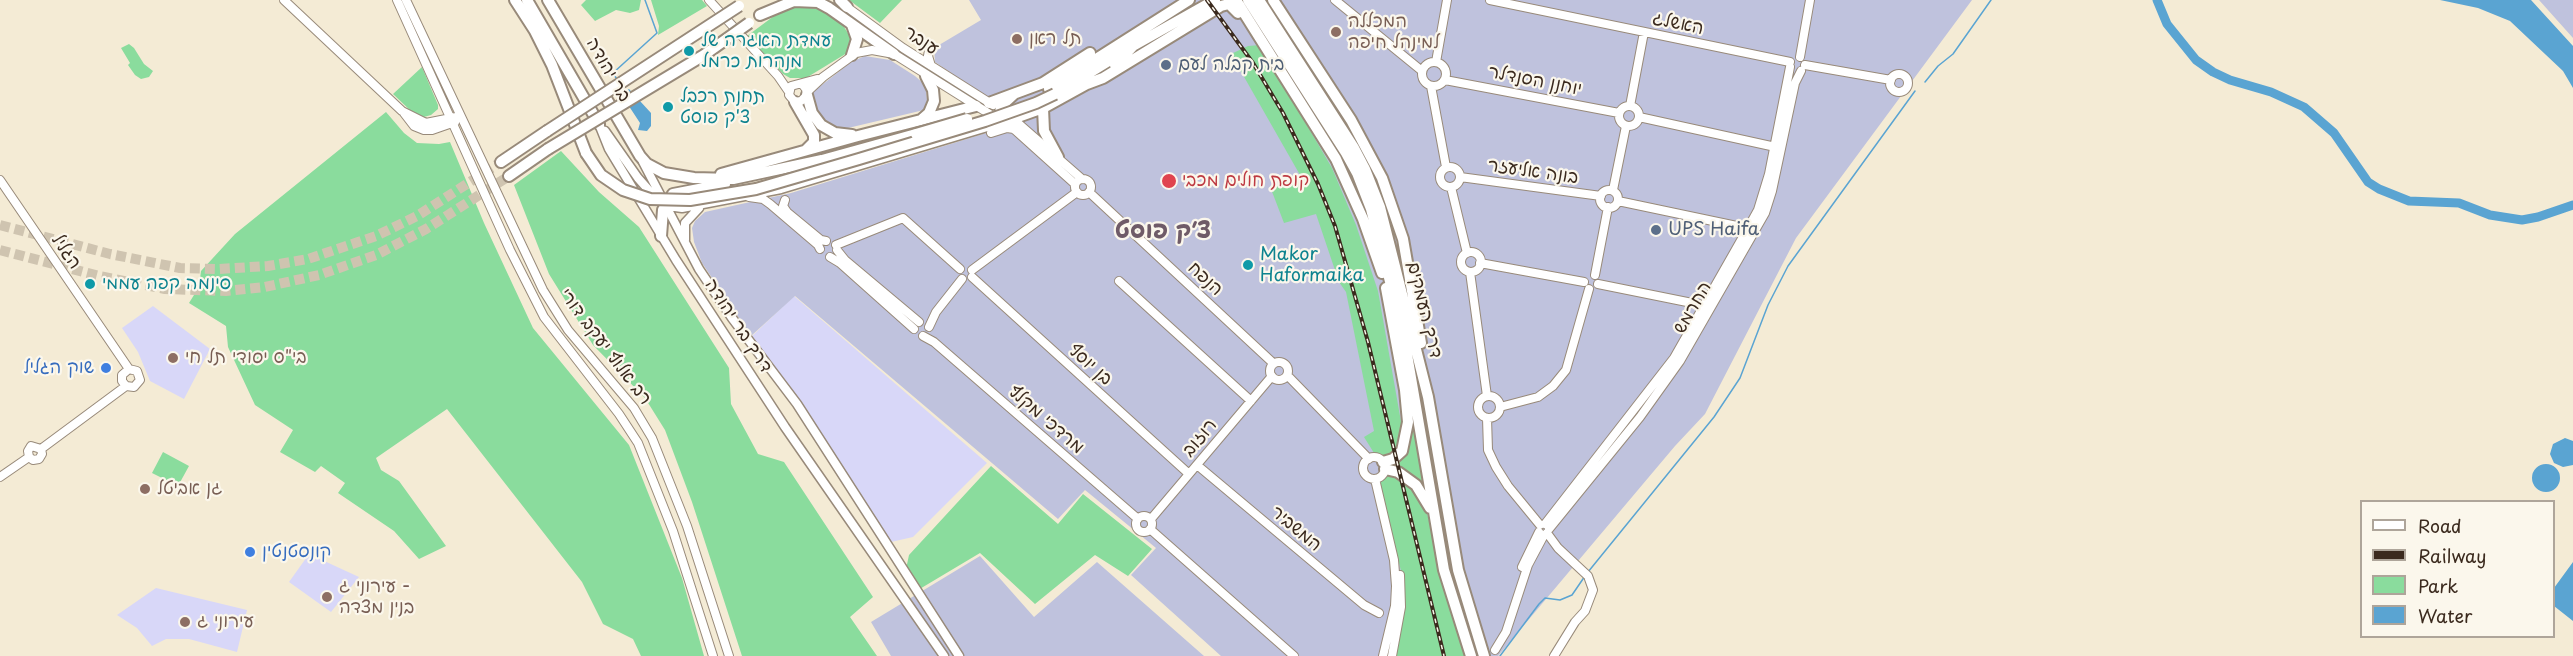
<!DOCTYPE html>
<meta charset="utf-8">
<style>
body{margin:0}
#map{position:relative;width:2573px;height:656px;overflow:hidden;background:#f4ebd5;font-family:"Playpen Sans",sans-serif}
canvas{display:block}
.legend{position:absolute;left:2360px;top:500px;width:195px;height:138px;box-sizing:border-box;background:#fbf7ec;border:2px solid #aea59a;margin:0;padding:8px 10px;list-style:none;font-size:18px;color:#3b2a1e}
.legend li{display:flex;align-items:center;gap:12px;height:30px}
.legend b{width:30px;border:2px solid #aea59a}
</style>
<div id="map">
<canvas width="2573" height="656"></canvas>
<ul class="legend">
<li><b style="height:8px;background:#fff"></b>Road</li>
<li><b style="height:8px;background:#3b2a1e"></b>Railway</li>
<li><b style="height:16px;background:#8adc9d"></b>Park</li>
<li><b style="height:16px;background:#5aa4d2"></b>Water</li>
</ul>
</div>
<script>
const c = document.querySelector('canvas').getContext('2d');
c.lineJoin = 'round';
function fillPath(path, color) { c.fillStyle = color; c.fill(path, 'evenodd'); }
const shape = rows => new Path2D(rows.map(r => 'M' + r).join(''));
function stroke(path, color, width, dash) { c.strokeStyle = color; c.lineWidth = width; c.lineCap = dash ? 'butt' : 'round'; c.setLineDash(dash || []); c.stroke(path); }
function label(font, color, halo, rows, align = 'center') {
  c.font = font + ' "Playpen Sans","Playpen Sans Hebrew",sans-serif'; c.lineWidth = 4.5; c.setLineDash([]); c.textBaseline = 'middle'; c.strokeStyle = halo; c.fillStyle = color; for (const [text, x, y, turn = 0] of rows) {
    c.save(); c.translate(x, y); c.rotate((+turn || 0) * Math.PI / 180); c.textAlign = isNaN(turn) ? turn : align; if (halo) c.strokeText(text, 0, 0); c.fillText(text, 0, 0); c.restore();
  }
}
fillPath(shape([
 [794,296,987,463,913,537,891,542,788,389,750,338],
 [153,306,210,349,184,399,150,381,138,352,122,328],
 [309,554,359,577,331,612,289,582],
 [156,588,247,610,237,652,189,639,166,639,152,646,137,628,117,615]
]), '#d8d7f8');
fillPath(shape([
 [969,0,1972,0,1796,238,1705,414,1675,446,1498,656,1221,656,1131,575,1156,548,1085,490,1058,519,795,296,751,336,702,263,694,242,692,228,695,221,705,212,791,193,1022,122,935,62,934,48,981,20],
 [2539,0,2573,0,2573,38],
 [865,56,890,60,915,76,923,83,926,90,927,100,924,110,848,128,832,127,817,118,811,96,813,92,851,62],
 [980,556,1034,617,1097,562,1204,656,891,656,871,622]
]), '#bfc2dd');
fillPath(shape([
 [586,0,641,0,639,10,630,13,616,10,595,21,581,5],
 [651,0,702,0,707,6,658,35,659,26],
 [849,0,902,0,880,23],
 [795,6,824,10,839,19,851,38,850,49,847,53,806,78,790,78,783,74,747,36,774,16],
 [129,44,134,48,144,64,153,71,149,77,141,79,135,75,128,65,130,63,121,48],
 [1260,45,1332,168,1356,225,1378,291,1403,433,1395,452,1384,457,1374,453,1364,437,1374,431,1346,292,1339,282,1316,214,1284,223,1271,189,1300,175,1231,54,1248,46],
 [422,67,438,105,438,109,431,115,424,117,414,114,393,94],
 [386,112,404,133,417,143,439,144,450,142,484,223,533,328,629,445,682,578,704,656,641,656,633,639,603,624,582,582,447,409,376,458,381,470,399,481,446,546,419,559,394,531,338,493,345,483,321,466,315,472,280,452,293,430,255,405,228,347,226,326,189,303,199,287,201,271,235,234],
 [561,151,599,192,639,227,729,368,731,404,758,454,784,462,873,597,850,617,877,656,742,656,692,502,665,430,645,398,593,345,549,274,514,185],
 [1408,393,1428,493,1399,467,1398,461],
 [163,452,189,466,178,486,152,473],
 [991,466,1058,524,1083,494,1152,549,1128,576,1095,555,1035,604,980,553,918,590,906,569,909,555],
 [1387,471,1410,486,1426,510,1466,656,1394,656,1405,599,1401,571,1380,484]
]), '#8adc9d');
fillPath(shape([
 [2440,0,2531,0,2573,46,2573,88,2563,71,2510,21,2478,8],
 [629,89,651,113,651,126,647,131,638,130,640,123,621,94],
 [2565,438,2573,441,2573,465,2563,467,2554,463,2550,454,2553,444],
 '2532 478a14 14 0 1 1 28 0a14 14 0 1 1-28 0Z',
 [2573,562,2573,621,2554,606,2554,588]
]), '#5aa4d2');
stroke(shape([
 [618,81,613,73,657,33,645,0],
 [1925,82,1938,66,1953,54,1991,0],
 [1588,572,1714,417,1740,378,1768,305,1788,266,1915,91],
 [1500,656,1539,604,1545,598,1560,600,1572,595,1585,576]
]), '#5aa4d2', 1.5);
stroke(shape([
 [2157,0,2167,24,2196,60,2213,72,2230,80,2271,92,2304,107,2334,133,2368,182,2379,189,2409,201,2459,203,2490,215,2522,220,2538,217,2573,205]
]), '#5aa4d2', 9);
stroke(shape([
 [0,225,110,254,180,268,218,269,268,266,308,259,376,236,417,216,501,162],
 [0,250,99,276,165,289,226,291,265,287,319,275,376,255,426,229,509,176]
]), '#cfc4b0', 10, [10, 5]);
const secondary = shape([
 [284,0,402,111,426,123,456,117],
 [397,0,510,250,544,317,619,414,638,443,673,531,713,656],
 [406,0,543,290,568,330,634,408,652,438,687,526,729,656],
 [709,0,778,76,789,92],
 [1335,0,1422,71],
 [1490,0,1790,62],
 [844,5,903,48,993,105],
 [930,45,928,56,931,66],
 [1800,57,1810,0],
 '1422 74a12 12 0 1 1 24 0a12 12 0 1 1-24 0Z',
 [1436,62,1447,0],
 [1805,65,1891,80],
 '1890 83a9 9 0 1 1 18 0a9 9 0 1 1-18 0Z',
 [1445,80,1619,113],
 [802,84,806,89,807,95,801,101,795,102,789,95,791,86,817,79],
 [1431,86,1446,167],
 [807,92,823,77,856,53,872,50,894,54,1015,130,1075,184],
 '1619 116a10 10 0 1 1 20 0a10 10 0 1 1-20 0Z',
 [1630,106,1644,32],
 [404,113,414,126,424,130,432,130,455,122],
 [1011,117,1082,179],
 [1639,117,1780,148],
 [991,133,1007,128,1014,129],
 '1440 177a10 10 0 1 1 20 0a10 10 0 1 1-20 0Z',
 [1460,177,1601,196],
 '1075 187a8 8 0 1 1 16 0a8 8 0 1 1-16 0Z',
 [0,180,129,369],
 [1451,187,1467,253],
 [1613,190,1626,126],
 '1600 199a9 9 0 1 1 18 0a9 9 0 1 1-18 0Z',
 [1089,192,1273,363],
 [749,197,763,199,770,204,818,245,820,249],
 [785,200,783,206,787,212,821,240,826,241],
 [1618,201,1751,229],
 [836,245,903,218,960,269],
 [837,250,845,260,919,322],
 '1461 262a10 10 0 1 1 20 0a10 10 0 1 1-20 0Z',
 [830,257,840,263,914,329],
 [1480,263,1584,282],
 [972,270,1077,192],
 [1470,272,1487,396],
 [1595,275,1608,207],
 [972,277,1189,474],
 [1119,281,1251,401],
 [1598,284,1707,306],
 [929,327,936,312,962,279],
 [923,336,934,342,1138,519],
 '1270 371a9 9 0 1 1 18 0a9 9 0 1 1-18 0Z',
 [1287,375,1369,459],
 [126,386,134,387,140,380,137,371,129,369],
 [126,386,122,381,122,375,129,369],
 '1478 407a11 11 0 1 1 22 0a11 11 0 1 1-22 0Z',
 [1500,407,1538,397,1553,386,1566,370,1589,289],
 [1487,418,1488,450,1496,467,1508,486,1540,525],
 [41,449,126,386],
 [29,457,28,451,31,446,41,449],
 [29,457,33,460,39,459,42,454,41,449],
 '1363 468a11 11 0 1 1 22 0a11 11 0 1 1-22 0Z',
 [1197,465,1364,605,1379,613],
 [0,477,29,457],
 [1375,479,1394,560,1396,586,1395,606,1383,656],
 '1136 524a8 8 0 1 1 16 0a8 8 0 1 1-16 0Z',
 [1151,519,1272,376],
 [1545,524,1674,358,1748,228,1758,210,1769,174,1790,67],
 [1150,529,1294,656],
 [1549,529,1640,417,1680,361,1765,213,1772,191,1795,83,1801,71],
 [1547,533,1558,548,1588,576,1593,590,1585,611,1575,622,1554,656],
 [1522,567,1539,532],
 [1495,650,1506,632,1528,565,1544,535],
 [1392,656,1401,607,1400,575]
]);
const primary = shape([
 [599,124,609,149,676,260,785,427,944,656],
 [605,131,638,178,653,195,668,206,682,208,781,189,1004,122],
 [643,162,699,269,732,318,797,404,959,656],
 [685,240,685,223,699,208]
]);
const highway = shape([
 [515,0,535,31,552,65,586,153],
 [527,0,599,124],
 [548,0,640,156,647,164,664,173,694,178,733,179,822,160,916,134],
 [840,0,847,7],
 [1236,0,1336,159,1363,219,1382,273],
 [1248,0,1346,153,1357,173,1371,209,1403,331,1444,570,1471,656],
 [1259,0,1354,148,1365,169,1380,207,1428,397,1458,570,1484,656],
 [1273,0,1351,120,1382,178,1403,239,1421,343],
 [760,15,794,1,818,2,829,8,894,54],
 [852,25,857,39,852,55],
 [1115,65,1133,46],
 [1087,84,1103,78,1221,6,1229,4,1238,13],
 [1049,89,1189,0],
 [1014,94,1001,106,1000,114,1004,122,1043,108,1092,81],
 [1055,94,1133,46,1215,0],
 [807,95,812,113,821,125,835,133,852,135],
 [795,102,814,135,814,142,806,150],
 [989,103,1043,83,1090,53],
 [1043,108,1044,131,1058,157],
 [921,120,929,113,934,101,933,90,926,76],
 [501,162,547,131],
 [721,174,858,136,976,106],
 [509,176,548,149],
 [661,236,663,210,673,194,725,184],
 [1383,462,1393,459,1402,451,1408,422,1405,390,1386,288],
 [1385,469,1398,472,1416,485,1430,508]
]);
stroke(secondary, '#988a7a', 10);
stroke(primary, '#988a7a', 11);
stroke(highway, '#988a7a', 14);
stroke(secondary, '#fff', 8);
stroke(primary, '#fff', 8);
stroke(highway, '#fff', 10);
const rail = shape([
 [1207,0,1253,63,1283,113,1318,184,1335,226,1368,342,1444,656]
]);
stroke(rail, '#3b2a1e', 4);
stroke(rail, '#fbf7ec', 1.5, [4.5]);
const highwayBridge = shape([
 [547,131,739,6],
 [916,134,967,119],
 [548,149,704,55,749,23],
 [586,153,601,175,623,190,650,199,690,200,756,189,859,159,985,121,1036,103,1055,94]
]);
stroke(highwayBridge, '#988a7a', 14, []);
stroke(highwayBridge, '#fff', 10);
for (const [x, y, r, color] of [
 [1336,32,6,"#8d6e63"],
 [1017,39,6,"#8d6e63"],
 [689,51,6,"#0f9aa8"],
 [1166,65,6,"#5c6f8a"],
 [668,107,6,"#0f9aa8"],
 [1169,181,8,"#e0444e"],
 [1656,230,6,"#5c6f8a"],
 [1248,265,6,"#0f9aa8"],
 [90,284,6,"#0f9aa8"],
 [173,358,6,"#8d6e63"],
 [106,368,6,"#3f7fe0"],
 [145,489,6,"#8d6e63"],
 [250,552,6,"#3f7fe0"],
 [327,597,6,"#8d6e63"],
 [185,622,6,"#8d6e63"]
]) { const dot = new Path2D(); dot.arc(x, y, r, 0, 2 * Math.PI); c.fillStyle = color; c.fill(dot); stroke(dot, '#fbf7ec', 2); }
label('18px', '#785e54', '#fbf7ec', [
 ["המכללה",1348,22],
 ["למינהל חיפה",1348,43],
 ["תל ראן",1029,39],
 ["בי\"ס יסודי תל חי",185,358],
 ["גן אביטל",157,489],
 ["עירוני ג -",339,587],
 ["בנין מצדה",339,608],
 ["עירוני ג",197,622]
], 'left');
label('18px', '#3b2a1e', '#fbf7ec', [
 ["האשלג",1678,24,12],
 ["ענבר",921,41,34],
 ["בר יהודה",608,70,60],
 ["יוחנן הסנדלר",1535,81,11],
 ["בונה אליעזר",1533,172,8],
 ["הגליל",66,252,56],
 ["הנפח",1205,279,43],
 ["החרמש",1693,308,-60],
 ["דרך העמקים",1424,310,76],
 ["דרך בר יהודה",738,326,57],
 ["רב אלוף יעקב דורי",605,347,53],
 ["בן יוסף",1090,365,42],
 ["מרדכי מקלף",1046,420,41],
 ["רוזוב",1200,438,-50],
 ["המשביר",1296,529,40]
]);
label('18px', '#0d838f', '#fbf7ec', [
 ["עמדת האגרה של",701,41],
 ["מנהרות כרמל",701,62],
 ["תחנת רכבל",680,97],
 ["צ'ק פוסט",680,118],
 ["Makor",1260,255],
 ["Haformaika",1260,276],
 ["סינמה קפה עממי",102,284]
], 'left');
label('18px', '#4e5e75', '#fbf7ec', [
 ["בית קבלה לעם",1178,65],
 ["UPS Haifa",1668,230]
], 'left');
label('18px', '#be3a42', '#fbf7ec', [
 ["קופת חולים מכבי",1182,181]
], 'left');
label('18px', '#366cbe', '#fbf7ec', [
 ["שוק הגליל",94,368],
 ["קונסטנטין",262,552,"left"]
], 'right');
label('bold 24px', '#6f5b68', '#fbf7ec', [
 ["צ׳ק פוסט",1163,231]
]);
</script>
